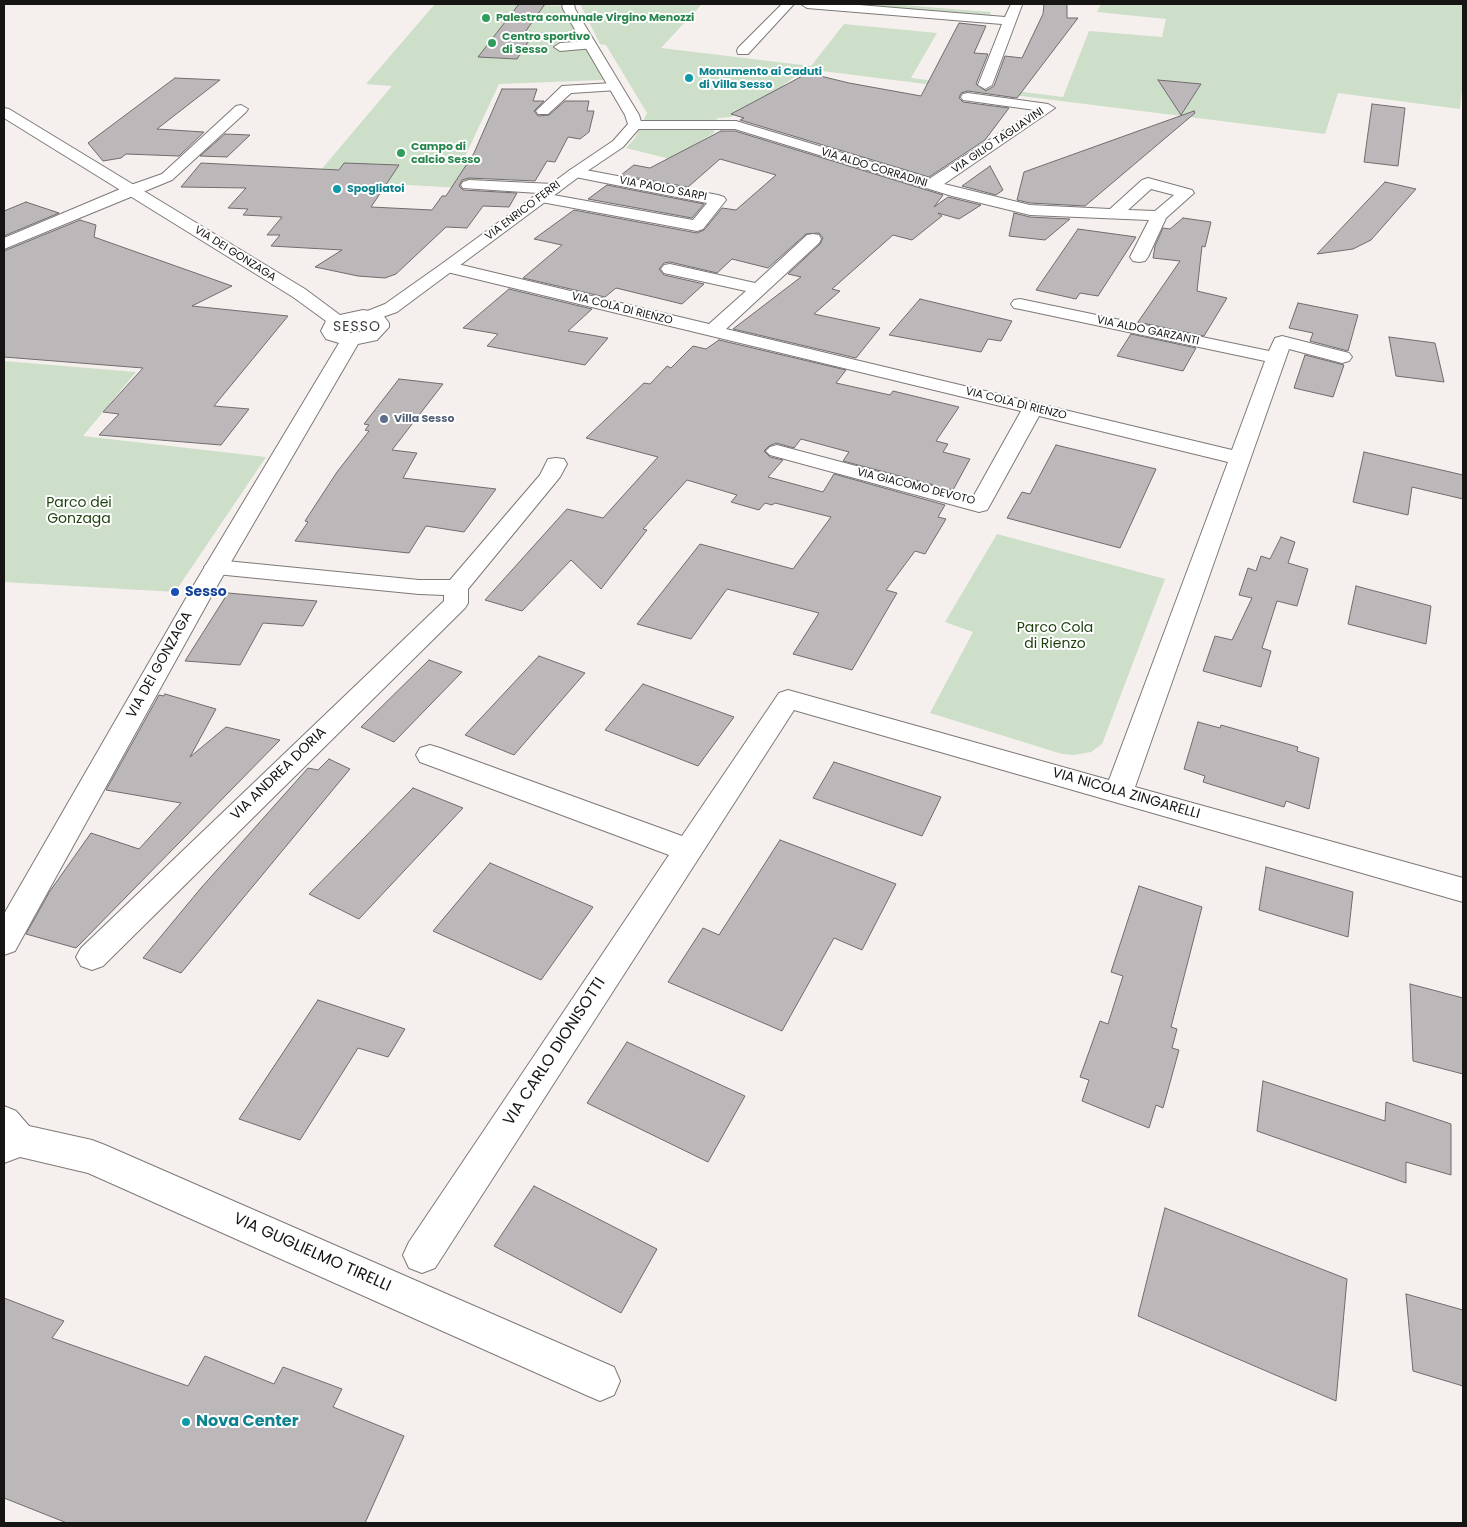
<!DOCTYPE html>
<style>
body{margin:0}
#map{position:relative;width:1467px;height:1527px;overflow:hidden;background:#f5f0ed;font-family:Poppins,sans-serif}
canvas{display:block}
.frame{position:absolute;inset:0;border:5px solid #161514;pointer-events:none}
</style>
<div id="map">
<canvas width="1467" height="1527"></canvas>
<div class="frame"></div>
</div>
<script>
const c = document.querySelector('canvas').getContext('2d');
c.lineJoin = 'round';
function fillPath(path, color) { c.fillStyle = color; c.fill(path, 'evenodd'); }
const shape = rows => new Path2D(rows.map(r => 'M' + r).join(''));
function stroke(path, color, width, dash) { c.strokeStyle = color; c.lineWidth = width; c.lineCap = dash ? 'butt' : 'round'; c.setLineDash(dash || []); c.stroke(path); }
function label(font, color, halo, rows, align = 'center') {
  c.font = font + ' Poppins,sans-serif'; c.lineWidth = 4; c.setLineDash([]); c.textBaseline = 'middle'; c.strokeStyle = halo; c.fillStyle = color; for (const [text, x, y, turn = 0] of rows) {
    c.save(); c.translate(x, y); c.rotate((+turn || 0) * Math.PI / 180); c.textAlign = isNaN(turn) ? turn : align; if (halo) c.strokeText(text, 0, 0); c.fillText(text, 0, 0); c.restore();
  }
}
fillPath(shape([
 [435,4,525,4,563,6,604,80,499,84,462,163,491,165,478,189,375,183,298,197,392,86,366,84],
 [580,4,702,4,661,48,811,66,844,24,937,33,911,78,1063,97,1089,31,1162,37,1166,19,1097,12,1101,4,1463,4,1463,81,1460,109,1338,93,1325,134,806,69,782,86,921,114,947,98,963,102,869,159,854,156,879,139,754,105,731,117,717,118,714,133,670,159,626,148,635,138,647,113,606,45,600,44],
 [844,4,888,4,991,12,990,15],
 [4,361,136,372,83,436,266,457,175,592,4,582],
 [997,534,1165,579,1102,744,1091,752,1074,755,1062,754,930,713,973,632,945,622]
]), '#cddfc8');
const building = shape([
 [519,4,545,4,523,35,532,36,517,59,478,57,519,4],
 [1044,4,1067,4,1067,18,1078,18,1017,98,968,91,961,93,959,98,963,102,1009,108,985,140,929,177,740,120,744,118,731,114,808,73,849,83,921,96,959,23,986,26,974,53,988,54,976,84,986,91,994,86,1005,56,1022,58,1043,14,1044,4],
 [175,78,220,80,157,129,204,132,179,156,126,154,121,158,103,161,88,143,175,78],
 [1158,80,1201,84,1181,115,1158,80],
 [502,89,537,89,533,101,544,101,534,111,538,116,549,115,565,101,589,101,587,111,594,111,589,132,580,139,568,137,555,162,547,161,535,181,469,178,462,180,459,186,463,190,517,193,509,207,483,206,467,228,446,227,396,274,385,278,358,276,315,267,342,250,271,246,280,235,267,235,282,217,243,215,248,209,228,208,246,188,181,187,201,163,339,170,344,163,399,165,371,207,432,210,442,196,446,196,474,153,502,89],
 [1372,104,1405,108,1398,166,1364,162,1372,104],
 [1194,111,1195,113,1085,206,1030,203,1017,200,1024,172,1194,111],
 [721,131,735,131,943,195,934,207,948,197,981,205,959,219,938,213,942,216,912,240,893,235,832,289,840,291,814,314,880,328,856,358,733,329,801,277,788,274,820,244,823,238,819,233,806,234,768,268,732,259,717,273,670,262,664,263,659,269,664,275,704,284,682,304,616,288,605,297,523,278,562,245,534,239,574,210,697,233,704,230,722,208,736,210,776,175,720,159,688,187,621,175,634,165,650,168,721,131],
 [225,134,250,135,227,157,200,156,225,134],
 [990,166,1003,190,996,195,962,186,990,166],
 [1385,182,1416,189,1371,240,1353,249,1317,254,1385,182],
 [607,185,704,204,692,218,588,199,607,185],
 [26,202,59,213,4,236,4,211,26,202],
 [1014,213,1030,217,1070,219,1045,240,1009,236,1014,213],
 [1183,218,1211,222,1205,247,1202,246,1197,291,1227,298,1204,336,1138,322,1180,261,1153,258,1155,246,1163,228,1170,229,1183,218],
 [80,220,96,225,94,237,232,286,192,306,288,316,214,406,249,409,221,445,99,435,119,414,103,412,143,368,4,357,4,251,80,220],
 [1078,229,1136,237,1098,296,1080,293,1076,299,1036,290,1078,229],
 [509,289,592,309,568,331,608,338,585,365,487,346,498,334,463,328,509,289],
 [920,299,970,311,1012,321,1001,341,988,339,981,352,889,335,920,299],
 [1298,303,1358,315,1348,351,1310,341,1313,333,1289,328,1298,303],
 [1131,334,1196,348,1183,371,1117,356,1131,334],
 [1389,337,1435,343,1444,382,1396,376,1389,337],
 [719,340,846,370,836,383,890,395,893,391,959,407,936,441,948,444,943,452,970,459,953,490,843,461,849,452,801,439,794,448,776,443,769,446,764,451,770,457,783,460,768,477,823,492,834,474,945,505,938,517,946,519,925,554,915,551,886,590,897,593,852,670,793,654,819,613,727,589,691,639,637,624,700,544,793,569,831,517,775,503,772,505,765,503,759,510,731,502,737,495,687,480,643,529,647,530,601,589,571,560,522,611,485,600,567,509,603,518,658,457,586,438,644,383,650,384,667,366,671,368,693,346,706,349,719,340],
 [1305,355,1344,365,1333,397,1294,388,1305,355],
 [399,379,443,384,392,450,417,453,403,478,496,489,464,532,426,526,409,553,295,541,308,522,305,521,337,472,369,431,365,430,369,425,364,424,399,379],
 [1056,445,1156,469,1120,548,1007,518,1022,492,1030,494,1056,445],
 [1364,452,1463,475,1463,499,1412,487,1408,515,1353,502,1364,452],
 [1281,537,1295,542,1288,563,1308,569,1297,606,1277,601,1262,648,1271,651,1261,687,1203,671,1215,636,1232,640,1252,598,1239,595,1248,568,1256,571,1261,556,1270,559,1281,537],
 [1356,586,1431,606,1426,644,1348,624,1356,586],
 [228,593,317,601,303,626,263,623,240,665,185,661,228,593],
 [539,656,585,673,514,755,465,735,539,656],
 [429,660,462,672,394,742,361,727,429,660],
 [643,684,734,717,698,766,605,730,643,684],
 [165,694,216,709,190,757,226,727,280,740,76,948,26,934,50,891,91,833,139,849,181,803,106,790,159,695,164,696,165,694],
 [1198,722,1220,728,1221,725,1298,747,1297,751,1319,758,1309,809,1286,801,1284,807,1203,782,1205,776,1184,769,1198,722],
 [329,759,350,769,181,973,143,958,201,888,308,768,318,770,329,759],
 [834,762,941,797,922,836,813,798,834,762],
 [413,788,463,808,359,919,309,894,413,788],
 [780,840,896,884,862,950,834,938,782,1031,668,982,703,928,719,935,780,840],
 [490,863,593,907,541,980,433,931,490,863],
 [1266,867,1353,892,1348,937,1259,910,1266,867],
 [1139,886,1202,907,1171,1027,1177,1029,1172,1048,1179,1050,1163,1108,1156,1105,1149,1128,1082,1101,1089,1080,1080,1077,1100,1021,1108,1024,1123,976,1111,972,1139,886],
 [1410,984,1463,998,1463,1074,1413,1061,1410,984],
 [318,1000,405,1029,388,1057,358,1048,300,1140,239,1119,318,1000],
 [627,1042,745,1096,708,1162,587,1103,627,1042],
 [1263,1081,1385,1121,1386,1102,1451,1124,1451,1175,1406,1162,1406,1183,1257,1131,1263,1081],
 [534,1186,657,1249,621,1313,494,1246,534,1186],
 [1165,1208,1347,1279,1336,1401,1138,1316,1165,1208],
 [1406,1294,1463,1310,1463,1386,1413,1371,1406,1294],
 [4,1298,64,1321,52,1338,188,1386,205,1356,274,1384,283,1367,342,1389,333,1407,404,1436,365,1523,67,1523,4,1498,4,1298]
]);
fillPath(building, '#bcb7b9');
stroke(building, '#706c6e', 1);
const minor = shape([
 [782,4,794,4,748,54,738,54,737,51,738,48,782,4],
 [801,4,847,4,1005,17,1011,4,1022,5,992,85,985,89,978,85,1002,24,807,8,801,4],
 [589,41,595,45,594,48,560,51,554,47,560,43,589,41],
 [613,83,618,84,620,87,618,90,571,93,548,114,538,114,536,111,562,86,613,83],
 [968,93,1048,104,1055,108,944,184,1030,205,1110,209,1142,180,1148,178,1192,190,1194,193,1166,218,1148,257,1145,261,1139,262,1133,261,1130,257,1149,220,1030,215,952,196,735,129,635,129,630,128,628,125,630,122,635,121,736,121,929,179,1035,110,963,100,961,97,963,94,968,93],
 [1151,189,1174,195,1155,211,1128,210,1151,189],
 [241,105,248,109,246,112,172,180,4,249,4,238,125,187,162,174,236,106,241,105],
 [575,168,718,195,724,197,726,200,703,229,697,231,536,201,534,198,536,195,542,193,693,220,707,203,570,176,567,173,570,170,575,168],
 [469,180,553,184,559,186,561,189,559,192,553,194,463,188,461,185,463,182,469,180],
 [813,234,819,235,821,239,819,243,726,329,1232,450,1265,361,1020,309,1014,308,1011,304,1014,300,1020,299,1269,351,1275,338,1282,336,1349,353,1352,357,1349,361,1342,363,1289,349,1135,787,1463,878,1463,902,794,710,435,1268,422,1273,409,1268,403,1255,409,1242,669,855,420,762,416,755,420,748,430,745,440,748,682,836,779,693,788,690,1109,780,1228,462,1039,416,990,505,987,510,979,512,770,455,766,451,770,447,777,445,973,497,1021,411,443,271,440,267,443,263,449,262,709,324,746,291,664,273,661,269,664,265,670,264,755,283,807,235,813,234],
 [556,458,564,459,567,464,560,477,468,589,468,603,465,608,103,966,92,970,81,966,76,957,81,948,444,601,444,595,419,594,216,574,208,572,204,567,208,562,216,560,419,580,450,580,540,475,548,459,556,458],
 [4,1106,16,1111,29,1126,92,1140,105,1145,614,1367,620,1381,614,1395,600,1401,586,1395,88,1173,20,1157,4,1163,4,1106]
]);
const tertiary = shape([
 [562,4,574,4,575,9,639,115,642,125,623,147,580,176,397,312,371,321,365,320,362,316,365,312,385,304,443,263,570,170,613,141,628,124,625,115,563,9,562,4]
]);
const secondary = shape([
 [4,108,9,109,305,289,340,315,363,310,369,311,383,315,389,323,389,327,377,340,358,344,213,593,15,951,4,955,4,914,189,593,339,343,326,339,321,331,326,321,293,297,4,118,4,108],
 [363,321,371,323,371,326,365,331,351,333,339,331,343,325,363,321]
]);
stroke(minor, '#7e7977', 2);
stroke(tertiary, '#7e7977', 2);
stroke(secondary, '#7e7977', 2);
fillPath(minor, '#fff');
fillPath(tertiary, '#fff');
fillPath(secondary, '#fff');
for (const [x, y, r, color] of [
 [486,18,5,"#2e9e5b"],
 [492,43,5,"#2e9e5b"],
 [689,78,5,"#0f9aa8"],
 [401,153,5,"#2e9e5b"],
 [337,189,5,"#0f9aa8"],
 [384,419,5,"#5c6f8a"],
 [175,592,5,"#1a4fb4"],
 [186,1422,5,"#0f9aa8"]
]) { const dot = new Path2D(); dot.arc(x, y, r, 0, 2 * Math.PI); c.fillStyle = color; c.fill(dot); stroke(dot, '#fff', 2); }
label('bold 11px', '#27864d', '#fff', [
 ["Palestra comunale Virgino Menozzi",496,18],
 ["Centro sportivo",502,37],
 ["di Sesso",502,50],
 ["Campo di",411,147],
 ["calcio Sesso",411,160]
], 'left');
label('bold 11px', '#0d838f', '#fff', [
 ["Monumento ai Caduti",699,72],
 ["di Villa Sesso",699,85],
 ["Spogliatoi",347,189]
], 'left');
label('11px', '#161514', '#fff', [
 ["VIA GILIO TAGLIAVINI",998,141,-34],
 ["VIA ALDO CORRADINI",874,168,17],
 ["VIA PAOLO SARPI",663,189,11],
 ["VIA ENRICO FERRI",523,211,-37],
 ["VIA DEI GONZAGA",235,254,32],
 ["VIA COLA DI RIENZO",622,309,14],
 ["VIA ALDO GARZANTI",1148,331,12],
 ["VIA COLA DI RIENZO",1016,404,14],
 ["VIA GIACOMO DEVOTO",916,487,14]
]);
label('bold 11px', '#4e5e75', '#fff', [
 ["Villa Sesso",394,419]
], 'left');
c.letterSpacing = '1px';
label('14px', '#413d3b', '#fff', [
 ["SESSO",357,327]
]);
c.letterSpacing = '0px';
label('14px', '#1c3e0c', '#fff', [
 ["Parco dei",79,503],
 ["Gonzaga",79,519],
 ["Parco Cola",1055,628],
 ["di Rienzo",1055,644]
]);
label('bold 14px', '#164399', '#fff', [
 ["Sesso",185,592]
], 'left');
label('14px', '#161514', '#fff', [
 ["VIA DEI GONZAGA",160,665,-61],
 ["VIA ANDREA DORIA",279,774,-44],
 ["VIA NICOLA ZINGARELLI",1126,794,16]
]);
label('16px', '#161514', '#fff', [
 ["VIA CARLO DIONISOTTI",555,1052,-57],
 ["VIA GUGLIELMO TIRELLI",312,1253,24]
]);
label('bold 16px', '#0d838f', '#fff', [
 ["Nova Center",196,1422]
], 'left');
</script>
